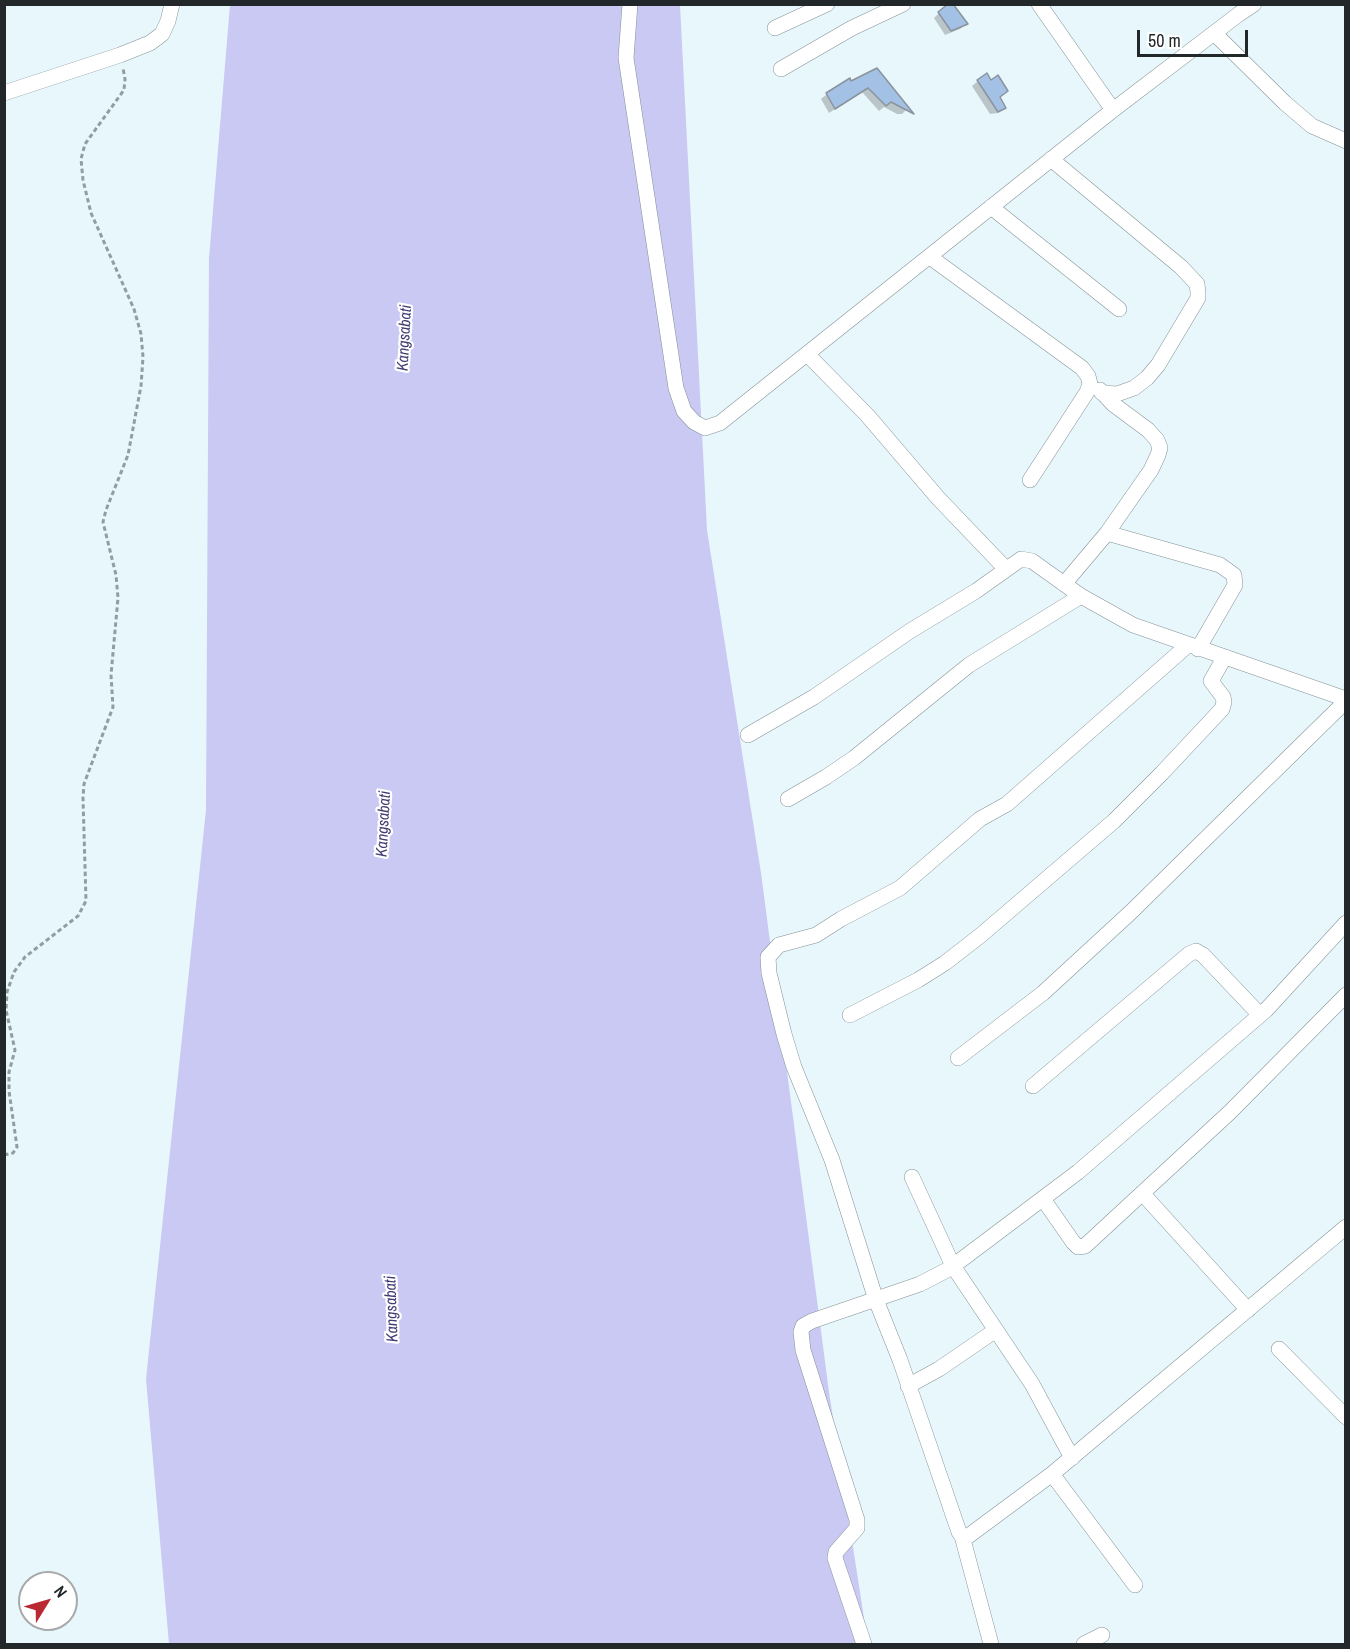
<!DOCTYPE html>
<style>
body{margin:0}
#map{position:relative;width:1350px;height:1649px;overflow:hidden;background:#e8f7fc;font-family:"Archivo Narrow",sans-serif}
canvas{display:block}
.frame{position:absolute;inset:0;border:6px solid #22282a;pointer-events:none}
.north{position:absolute;left:18px;top:1571px;width:60px;height:60px;box-sizing:border-box;background:#fff;border:2px solid #a7a9aa;border-radius:50%;rotate:53deg;font-size:16px;font-weight:700;line-height:24px;text-align:center;color:#22282a}
.north::after{content:'';display:block;margin:auto;width:21px;height:27px;background:#ba2932;clip-path:polygon(50% 0,100% 100%,50% 72%,0 100%)}
.scale{position:absolute;left:1137px;top:30px;width:111px;height:27px;box-sizing:border-box;border:3px solid #22282a;border-top:0;padding-left:8px;font-size:18px;line-height:21px;white-space:nowrap;color:#22282a;-webkit-text-stroke:4px #fff;paint-order:stroke}
</style>
<div id="map">
<canvas width="1350" height="1649"></canvas>
<div class="frame"></div>
<div class="north">N</div>
<div class="scale">50 m</div>
</div>
<script>
const c = document.querySelector('canvas').getContext('2d');
c.lineJoin = 'round';
function fillPath(path, color) { c.fillStyle = color; c.fill(path, 'evenodd'); }
const shape = rows => new Path2D(rows.map(r => 'M' + r).join(''));
function stroke(path, color, width, dash) { c.strokeStyle = color; c.lineWidth = width; c.lineCap = dash ? 'butt' : 'round'; c.setLineDash(dash || []); c.stroke(path); }
function label(font, color, halo, rows, align = 'center') {
  c.font = font + ' "Archivo Narrow",sans-serif'; c.lineWidth = 4.5; c.setLineDash([]); c.textBaseline = 'middle'; c.strokeStyle = halo; c.fillStyle = color; for (const [text, x, y, turn = 0] of rows) {
    c.save(); c.translate(x, y); c.rotate((+turn || 0) * Math.PI / 180); c.textAlign = isNaN(turn) ? turn : align; if (halo) c.strokeText(text, 0, 0); c.fillText(text, 0, 0); c.restore();
  }
}
fillPath(shape([
 [230,5,680,5,707,530,761,873,829,1392,868,1644,169,1644,146,1379,206,810,209,258]
]), '#c9c9f4');
fillPath(shape([
 [939,13,966,24,960,29,945,35,934,18],
 [876,70,907,109,902,114,897,114,884,107,879,111,862,92,829,113,821,99,827,94],
 [978,81,990,82,1006,91,999,98,1004,107,998,113,990,114,972,86]
]), '#0003');
const building = shape([
 [948,4,953,4,968,24,951,31,938,12,948,4],
 [877,68,914,114,891,102,886,106,868,88,835,109,826,93,850,78,851,81,877,68],
 [987,73,991,80,998,75,1008,91,1000,97,1006,108,998,112,977,80,987,73]
]);
fillPath(building, '#a3c1e5');
stroke(building, '#8b939d', 1.5);
const minor = shape([
 [630,4,626,58,676,388,684,411,694,422,705,428,720,423,1113,110,1239,14,1254,4],
 [1039,4,1113,110],
 [775,28,827,4],
 [1214,33,1285,103,1312,126,1346,141],
 [781,69,852,28,903,4],
 [4,93,120,55,150,43,162,34,168,21,172,4],
 [1051,159,1181,267,1197,284,1198,292,1198,298,1158,365,1147,378,1134,388,1117,394,1102,393],
 [991,207,1119,309],
 [930,257,1082,368,1088,376,1090,384,1087,392,1030,480],
 [807,354,867,415,938,498,1006,569],
 [1107,533,1220,565,1234,575,1235,585,1198,649],
 [1064,584,1107,533,1151,470,1158,455,1160,448,1157,440,1148,430,1113,404,1100,390],
 [1188,645,1007,804,980,819,900,888,841,919,816,935,779,945,768,957,769,973,784,1034,794,1067,832,1160,876,1300,900,1360,959,1532,962,1536,967,1537,1052,1474,1346,1227],
 [748,735,814,697,910,631,976,591,1021,559,1032,561,1081,596,1133,625,1346,699],
 [788,799,826,777,854,758,969,665,1081,596],
 [850,1015,918,980,945,963,981,935,1114,821,1162,773,1222,709,1224,702,1223,697,1211,681,1224,658],
 [958,1058,1043,993,1131,912,1346,701],
 [1033,1086,1189,954,1196,951,1203,955,1260,1015],
 [912,1177,953,1266,1032,1384,1072,1458],
 [1143,1194,1248,1310],
 [1043,1199,1073,1242,1078,1247,1085,1246,1230,1112,1346,995],
 [1279,1349,1346,1417],
 [908,1386,939,1369,996,1330],
 [1052,1474,1135,1585],
 [962,1536,991,1644],
 [864,1644,835,1558,836,1552,857,1528,857,1520,803,1350,801,1332,803,1326,812,1321,920,1284,947,1270,961,1260,1078,1172,1266,1010,1346,923],
 [1084,1644,1102,1635]
]);
stroke(minor, '#849297', 16);
stroke(shape([
 [4,1155,13,1153,17,1147,9,1091,9,1072,15,1050,6,1010,7,992,14,972,25,957,78,916,86,901,83,798,84,784,113,707,111,675,118,598,116,575,103,522,106,510,128,455,141,386,143,357,141,334,134,309,91,213,83,180,81,159,85,144,124,90,125,79,123,68]
]), '#929da1', 3, [4.5, 3]);
stroke(minor, '#fff', 15);
label('italic 16px', '#413d74', '#fff', [
 ["Kangsabati",405,338,-87],
 ["Kangsabati",384,824,-87],
 ["Kangsabati",392,1309,-92]
]);
</script>
